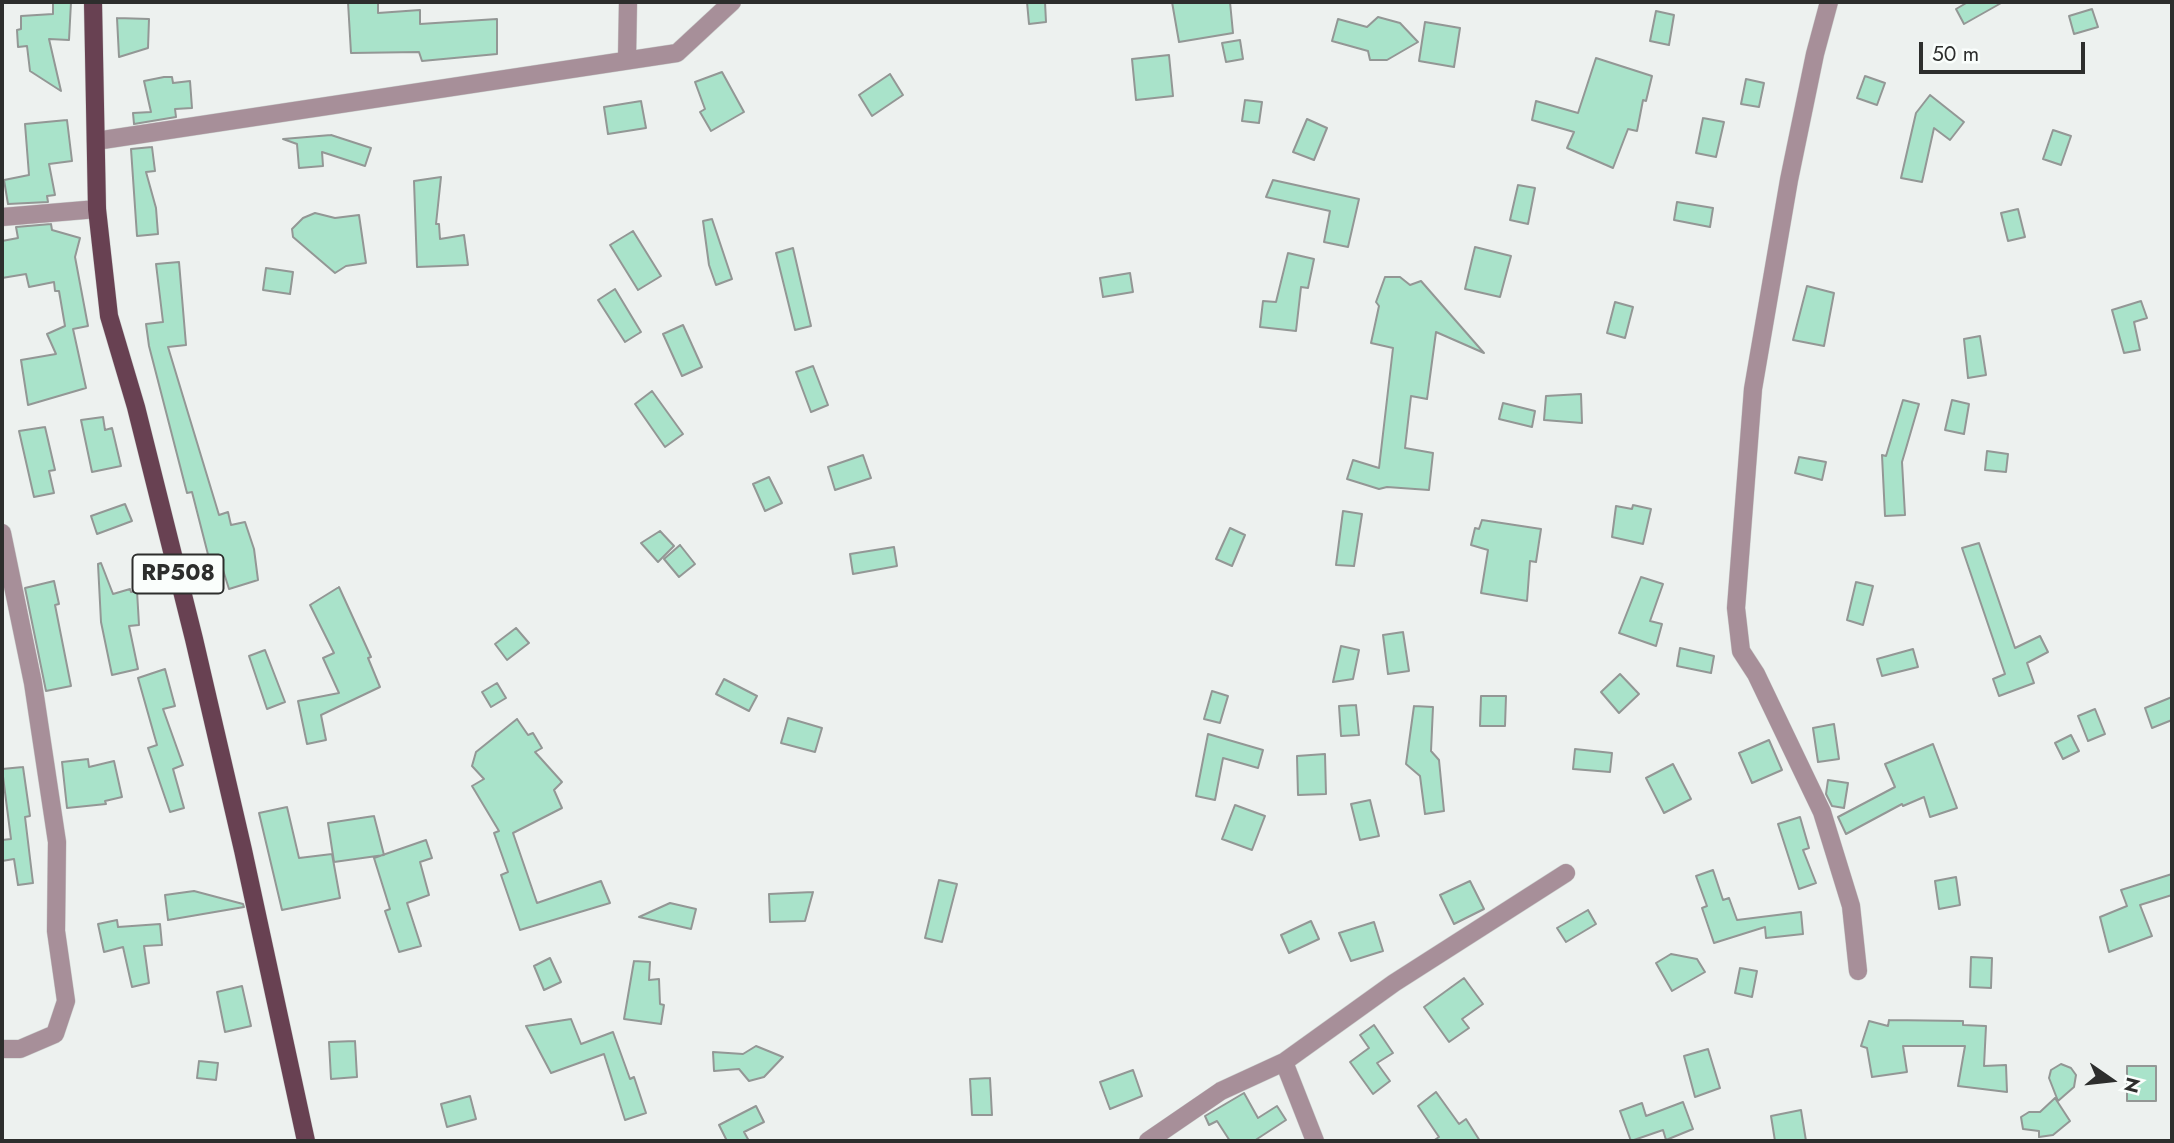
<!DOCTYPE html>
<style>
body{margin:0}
#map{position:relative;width:2174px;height:1143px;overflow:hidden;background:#edf1ef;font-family:Jost,sans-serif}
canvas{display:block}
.frame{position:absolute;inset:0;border:4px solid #2d2e2d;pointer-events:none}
.north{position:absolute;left:2076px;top:1045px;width:70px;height:70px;-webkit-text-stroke:5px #fafefc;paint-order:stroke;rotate:104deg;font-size:19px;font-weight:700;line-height:28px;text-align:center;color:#2d2e2d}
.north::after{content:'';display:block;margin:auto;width:24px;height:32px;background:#2d2e2d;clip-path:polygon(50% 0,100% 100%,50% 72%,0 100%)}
.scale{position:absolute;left:1919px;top:42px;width:166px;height:32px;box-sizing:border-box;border:4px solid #2d2e2d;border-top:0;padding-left:9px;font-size:21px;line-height:24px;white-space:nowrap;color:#2d2e2d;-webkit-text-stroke:5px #fafefc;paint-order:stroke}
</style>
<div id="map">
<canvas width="2174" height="1143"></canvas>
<div class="frame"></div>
<div class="north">N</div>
<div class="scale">50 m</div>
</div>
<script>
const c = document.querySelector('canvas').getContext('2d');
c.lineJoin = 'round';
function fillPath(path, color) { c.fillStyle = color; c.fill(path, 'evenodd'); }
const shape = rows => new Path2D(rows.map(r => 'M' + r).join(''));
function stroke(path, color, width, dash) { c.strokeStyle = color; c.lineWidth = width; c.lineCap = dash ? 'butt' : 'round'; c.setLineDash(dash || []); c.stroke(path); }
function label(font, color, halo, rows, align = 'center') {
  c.font = font + ' Jost,sans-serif'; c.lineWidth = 6; c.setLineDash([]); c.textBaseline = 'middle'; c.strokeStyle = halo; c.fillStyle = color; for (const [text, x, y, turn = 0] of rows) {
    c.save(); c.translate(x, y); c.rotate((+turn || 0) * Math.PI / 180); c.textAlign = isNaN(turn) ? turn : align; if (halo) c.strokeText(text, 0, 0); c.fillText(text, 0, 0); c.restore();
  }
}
const building = shape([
 [53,2,71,2,69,40,49,39,61,91,30,71,27,46,18,47,17,30,21,29,21,16,53,14,53,2],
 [348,2,378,2,378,13,420,10,420,24,497,19,497,54,422,61,419,52,351,53,348,2],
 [1027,2,1045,2,1046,22,1029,24,1027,2],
 [1172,2,1230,2,1233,33,1179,42,1172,2],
 [1968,2,2003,2,1964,24,1956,9,1968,2],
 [2092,9,2098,27,2074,34,2069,16,2092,9],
 [1656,11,1674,15,1669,45,1650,41,1656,11],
 [1378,17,1400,23,1418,42,1387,60,1370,60,1368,51,1332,41,1338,19,1367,27,1378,17],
 [117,18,149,19,148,48,119,57,117,18],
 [1425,22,1460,28,1454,67,1419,61,1425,22],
 [1240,40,1243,59,1226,62,1222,43,1240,40],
 [1169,55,1173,96,1136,100,1132,59,1169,55],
 [1596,58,1652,76,1646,101,1643,100,1637,131,1628,129,1613,168,1567,148,1574,132,1532,120,1536,101,1578,113,1596,58],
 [722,72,744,112,711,131,700,112,705,109,695,82,722,72],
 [890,74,903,95,872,116,859,95,890,74],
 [1865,76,1885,83,1877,105,1857,98,1865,76],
 [164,77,172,77,173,83,190,81,192,108,175,109,176,117,134,124,133,113,151,112,144,81,164,77],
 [1746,79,1764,83,1759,107,1741,104,1746,79],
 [1930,95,1964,122,1950,140,1934,128,1922,182,1901,178,1916,113,1930,95],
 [1245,100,1262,102,1259,123,1242,121,1245,100],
 [641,101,646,128,608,134,604,107,641,101],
 [1703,118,1724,122,1716,157,1696,153,1703,118],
 [1307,119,1327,128,1314,160,1293,152,1307,119],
 [67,120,72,161,49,164,55,195,47,196,48,202,8,204,4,180,29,175,25,124,67,120],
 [2053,130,2071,136,2061,165,2043,159,2053,130],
 [331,135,371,148,365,166,322,152,323,166,299,168,297,144,283,139,331,135],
 [152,147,155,171,146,172,156,208,158,234,137,236,131,149,152,147],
 [441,177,436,224,439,224,440,239,464,235,468,265,417,267,414,181,441,177],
 [1273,180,1359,199,1348,247,1324,242,1330,211,1266,197,1273,180],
 [1518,185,1535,188,1528,224,1510,220,1518,185],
 [1677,202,1713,208,1710,227,1674,220,1677,202],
 [2018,209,2025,237,2008,241,2001,213,2018,209],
 [315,213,335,218,359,215,366,263,346,266,335,273,293,237,292,229,303,218,315,213],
 [712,219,732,279,716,285,709,265,703,221,712,219],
 [51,224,52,230,80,238,75,257,88,326,73,329,86,388,28,405,21,360,56,354,47,334,65,326,59,291,55,291,54,282,29,287,26,274,2,278,2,241,18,238,16,227,51,224],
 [633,231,661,276,638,290,610,245,633,231],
 [1475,247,1511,256,1500,297,1465,289,1475,247],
 [793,248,811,326,795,330,776,253,793,248],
 [1288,253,1314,259,1308,288,1301,287,1296,331,1260,327,1263,301,1276,302,1288,253],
 [179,262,186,345,168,347,219,515,228,512,231,525,245,522,254,549,258,580,229,589,222,567,212,570,192,492,187,493,149,346,146,324,163,322,156,264,179,262],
 [266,268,293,272,290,294,263,290,266,268],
 [1130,273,1133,292,1103,297,1100,278,1130,273],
 [1385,277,1400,277,1410,285,1421,281,1484,353,1436,332,1427,399,1411,396,1405,448,1433,453,1429,490,1387,487,1379,489,1347,479,1353,460,1379,468,1393,348,1371,343,1379,306,1376,302,1385,277],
 [1807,286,1834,293,1824,346,1793,340,1807,286],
 [615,289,641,332,625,342,598,300,615,289],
 [2141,301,2147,318,2134,322,2140,350,2124,353,2112,310,2141,301],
 [1615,302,1633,307,1625,338,1607,333,1615,302],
 [683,325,702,367,682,376,663,334,683,325],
 [1980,336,1986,375,1968,378,1964,339,1980,336],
 [813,366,828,405,811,412,796,372,813,366],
 [652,391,683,434,665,447,635,404,652,391],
 [1581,394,1582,423,1544,420,1546,396,1581,394],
 [1903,400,1919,404,1902,462,1905,515,1885,516,1882,455,1886,456,1903,400],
 [1952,400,1969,404,1964,434,1945,430,1952,400],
 [1503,403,1535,411,1532,427,1499,419,1503,403],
 [103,417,105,430,112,428,121,466,92,472,81,420,103,417],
 [45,427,55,470,49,471,54,493,34,497,19,431,45,427],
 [1987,451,2008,454,2006,472,1985,470,1987,451],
 [863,455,871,478,835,490,828,467,863,455],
 [1799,457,1826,462,1822,480,1795,473,1799,457],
 [769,477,782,503,765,511,753,484,769,477],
 [125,504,132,521,97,534,91,516,125,504],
 [1633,505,1651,509,1643,544,1612,537,1616,506,1632,509,1633,505],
 [1343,511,1362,514,1354,566,1336,565,1343,511],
 [1482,520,1541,529,1536,562,1530,561,1527,601,1481,593,1488,550,1471,545,1475,528,1479,529,1482,520],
 [1230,528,1245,535,1232,566,1216,559,1230,528],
 [660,531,674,546,658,562,641,543,660,531],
 [1979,543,2015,648,2040,636,2048,652,2027,663,2034,683,1999,696,1993,679,2005,674,1962,548,1979,543],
 [680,545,695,564,679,577,664,559,680,545],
 [894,547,897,566,853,574,850,554,894,547],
 [101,563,113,594,130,589,131,592,137,591,139,625,129,626,138,669,112,675,101,622,98,564,101,563],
 [1641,577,1663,584,1650,621,1662,624,1656,646,1619,633,1641,577],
 [54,581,59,604,55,605,71,686,46,691,25,588,54,581],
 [1856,582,1873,586,1863,625,1847,620,1856,582],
 [339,587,371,657,368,658,380,687,321,715,326,740,307,744,298,701,339,693,323,658,334,653,310,605,339,587],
 [516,628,529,643,507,660,495,644,516,628],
 [1403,632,1409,671,1388,674,1383,635,1403,632],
 [1341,646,1359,650,1353,679,1333,682,1341,646],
 [1680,648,1714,656,1711,673,1677,666,1680,648],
 [1913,649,1918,667,1882,676,1877,659,1913,649],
 [265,650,285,702,267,709,249,656,265,650],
 [165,669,175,706,163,709,183,765,173,769,184,808,170,812,148,748,157,745,138,678,165,669],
 [1620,674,1639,694,1619,713,1601,692,1620,674],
 [724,679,757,696,749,711,716,694,724,679],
 [497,683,506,698,491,707,482,692,497,683],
 [1212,691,1228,696,1220,723,1204,719,1212,691],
 [1481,696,1506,696,1505,726,1480,726,1481,696],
 [2172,697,2172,720,2152,728,2145,708,2172,697],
 [1356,705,1359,735,1341,736,1339,706,1356,705],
 [1414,706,1433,707,1431,751,1439,760,1444,811,1425,814,1420,776,1406,764,1414,706],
 [2095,709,2105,734,2088,741,2078,716,2095,709],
 [788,718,822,728,815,752,781,743,788,718],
 [517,719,528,735,533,733,542,748,535,752,562,782,554,790,562,808,513,833,537,903,601,881,610,903,520,930,501,875,508,872,494,833,499,831,472,786,484,779,472,766,476,752,517,719],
 [1834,724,1839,759,1818,762,1813,728,1834,724],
 [1208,734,1263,750,1258,768,1223,758,1215,800,1196,796,1208,734],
 [2071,735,2079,751,2063,759,2055,743,2071,735],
 [1769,740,1782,770,1752,783,1739,753,1769,740],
 [1933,744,1957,808,1930,817,1924,797,1903,806,1902,804,1846,834,1838,817,1895,787,1885,764,1933,744],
 [1575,749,1612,753,1610,772,1573,769,1575,749],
 [1325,754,1326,794,1298,795,1297,756,1325,754],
 [88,759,89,767,114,761,122,797,105,801,106,804,67,808,62,762,88,759],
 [1673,764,1691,799,1664,813,1646,778,1673,764],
 [23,767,30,816,25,817,33,883,18,885,14,859,2,861,2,840,11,839,2,769,23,767],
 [1828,780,1848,783,1844,808,1832,806,1826,794,1828,780],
 [1370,800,1379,836,1360,840,1351,804,1370,800],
 [1235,805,1265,816,1252,850,1222,839,1235,805],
 [287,807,299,858,332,854,340,898,282,910,259,813,287,807],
 [374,816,384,855,334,862,328,823,374,816],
 [1800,817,1809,848,1803,850,1816,883,1799,889,1778,824,1800,817],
 [426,840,432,858,420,862,429,895,407,903,421,946,399,952,385,911,390,909,374,858,426,840],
 [1713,870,1723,900,1729,898,1737,920,1801,912,1803,934,1766,938,1765,927,1714,943,1702,908,1707,906,1696,876,1713,870],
 [2172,874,2172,895,2140,905,2152,936,2109,952,2100,917,2127,906,2121,890,2172,874],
 [1956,877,1960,905,1939,909,1935,881,1956,877],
 [939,880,957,884,942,942,925,938,939,880],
 [1470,881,1484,909,1454,924,1440,895,1470,881],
 [194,891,243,904,244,907,168,920,165,895,194,891],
 [813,892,805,921,770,922,769,894,813,892],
 [670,903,696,909,691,929,639,917,670,903],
 [1588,910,1596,924,1566,942,1557,928,1588,910],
 [117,920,118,927,160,924,162,945,144,946,149,983,132,987,123,947,104,952,98,924,117,920],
 [1311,921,1319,939,1289,953,1281,935,1311,921],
 [1374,922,1383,951,1351,961,1339,933,1374,922],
 [1671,954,1697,959,1705,972,1672,991,1656,963,1671,954],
 [1971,957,1992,958,1991,988,1970,987,1971,957],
 [550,958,561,982,544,990,534,966,550,958],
 [634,961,650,962,649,980,659,979,660,1004,664,1005,661,1024,624,1019,634,961],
 [1740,968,1757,971,1752,997,1735,993,1740,968],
 [1464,978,1483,1004,1462,1019,1469,1028,1449,1042,1424,1007,1464,978],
 [242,986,251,1026,225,1032,217,992,242,986],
 [571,1019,581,1044,613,1032,630,1079,634,1077,646,1113,625,1120,604,1054,551,1073,526,1026,571,1019],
 [1889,1020,1963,1021,1963,1025,1986,1026,1984,1066,2006,1065,2007,1092,1958,1086,1965,1046,1903,1046,1907,1072,1872,1077,1867,1048,1861,1046,1869,1021,1888,1026,1889,1020],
 [1374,1025,1393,1053,1377,1063,1390,1081,1373,1094,1350,1062,1369,1048,1360,1035,1374,1025],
 [355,1041,357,1077,331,1079,329,1042,355,1041],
 [756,1046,783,1057,764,1077,749,1081,739,1069,714,1071,713,1052,743,1054,756,1046],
 [1708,1049,1720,1088,1695,1097,1684,1056,1708,1049],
 [199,1061,218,1063,216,1080,197,1078,199,1061],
 [2061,1064,2071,1068,2076,1075,2074,1087,2058,1101,2049,1078,2051,1070,2061,1064],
 [2127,1066,2156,1066,2156,1101,2127,1101,2127,1066],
 [1133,1070,1142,1096,1110,1109,1100,1082,1133,1070],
 [990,1078,992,1115,972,1115,970,1079,990,1078],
 [1436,1092,1459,1124,1466,1119,1480,1141,1433,1141,1439,1137,1418,1106,1436,1092],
 [1244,1093,1258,1118,1277,1106,1286,1120,1254,1141,1230,1141,1217,1121,1209,1125,1205,1116,1244,1093],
 [470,1096,476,1119,447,1127,441,1104,470,1096],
 [2055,1098,2070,1121,2053,1135,2039,1137,2039,1131,2023,1129,2021,1117,2029,1112,2040,1112,2055,1098],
 [1683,1102,1693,1129,1666,1140,1663,1130,1631,1141,1620,1111,1642,1103,1646,1116,1683,1102],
 [756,1106,764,1122,744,1132,749,1141,727,1141,719,1125,756,1106],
 [1801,1110,1806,1141,1775,1141,1771,1116,1801,1110]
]);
fillPath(building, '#a9e3ca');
stroke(building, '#939795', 2);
const minor = shape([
 [1829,2,1815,54,1789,180,1753,389,1736,608,1741,651,1756,674,1822,812,1851,906,1858,971],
 [627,59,628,2],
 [96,141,677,53,732,2],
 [2,217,97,209],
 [2,533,33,683,57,842,56,931,66,1001,55,1034,20,1049,2,1049],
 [1284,1062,1315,1141],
 [1148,1141,1221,1091,1284,1062,1394,983,1566,873]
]);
const primary = shape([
 [93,2,97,209,109,316,136,407,194,639,243,850,306,1141]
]);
stroke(minor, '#cacecc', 19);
stroke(primary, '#cacecc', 19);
stroke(minor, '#a78f99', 18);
stroke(primary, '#684152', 18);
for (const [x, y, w] of [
 [178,574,91]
]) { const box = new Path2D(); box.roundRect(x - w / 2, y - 19.5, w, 39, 5); c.fillStyle = '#fafefc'; c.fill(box); stroke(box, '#2d2e2d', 2); }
label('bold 23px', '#2d2e2d', null, [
 ["RP508",178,574]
]);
</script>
